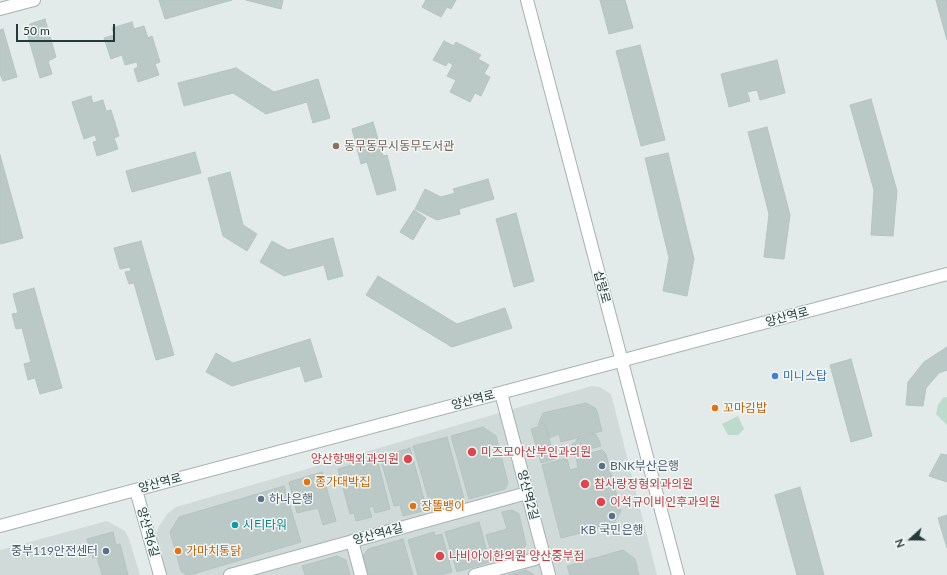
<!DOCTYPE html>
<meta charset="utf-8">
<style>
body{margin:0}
#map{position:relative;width:947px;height:575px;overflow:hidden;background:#e2ebe9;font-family:Lato,sans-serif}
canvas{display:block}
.north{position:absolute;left:891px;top:519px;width:40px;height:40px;-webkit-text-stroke:3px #f2f8f6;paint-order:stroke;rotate:249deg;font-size:11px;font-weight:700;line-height:16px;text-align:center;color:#233a3b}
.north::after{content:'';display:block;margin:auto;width:14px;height:18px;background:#233a3b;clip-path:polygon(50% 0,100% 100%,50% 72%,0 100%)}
.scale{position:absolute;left:16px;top:24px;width:99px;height:18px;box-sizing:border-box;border:2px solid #233a3b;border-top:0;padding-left:5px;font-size:12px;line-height:14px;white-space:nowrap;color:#233a3b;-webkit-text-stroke:3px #f2f8f6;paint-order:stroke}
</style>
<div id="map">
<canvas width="947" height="575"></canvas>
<div class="north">N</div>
<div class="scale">50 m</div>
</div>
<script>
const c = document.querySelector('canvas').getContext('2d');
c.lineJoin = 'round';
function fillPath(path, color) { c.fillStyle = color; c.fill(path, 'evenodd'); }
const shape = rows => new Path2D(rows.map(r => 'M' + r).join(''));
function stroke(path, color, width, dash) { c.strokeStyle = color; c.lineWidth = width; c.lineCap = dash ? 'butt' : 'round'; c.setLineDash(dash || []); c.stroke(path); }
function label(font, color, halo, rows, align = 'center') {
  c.font = font + ' Lato,"Noto Sans KR",sans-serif'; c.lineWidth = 3; c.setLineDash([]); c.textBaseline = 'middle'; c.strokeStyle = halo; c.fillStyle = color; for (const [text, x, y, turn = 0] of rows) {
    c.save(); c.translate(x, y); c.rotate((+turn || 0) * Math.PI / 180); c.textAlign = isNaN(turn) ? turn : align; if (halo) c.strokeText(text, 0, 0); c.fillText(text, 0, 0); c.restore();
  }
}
fillPath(shape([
 [592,386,600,387,611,394,657,575,163,575,154,540,159,526,168,513,176,507],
 [107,521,125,531,129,539,140,575,0,575,0,550]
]), '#d0dbd9');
fillPath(shape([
 [947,397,947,425,936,414,938,405,943,398],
 [738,416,744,429,738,435,728,435,722,424]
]), '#bcdbcd');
const building = shape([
 [159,0,232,0,165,19,159,0],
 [246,0,283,0,281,9,246,0],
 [426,0,456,0,451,9,447,7,441,17,422,7,426,0],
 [600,0,625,0,633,28,609,34,600,0],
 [936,0,947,0,947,40,936,0],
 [45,19,56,57,48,61,52,74,40,78,27,33,30,24,45,19],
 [132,22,134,29,144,26,148,38,152,36,160,62,155,64,159,75,138,82,134,69,138,67,137,62,125,65,122,55,111,59,104,38,114,35,112,28,132,22],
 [3,29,17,77,3,81,0,74,0,30,3,29],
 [444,41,454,46,456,42,481,55,478,59,489,65,484,74,490,77,481,96,475,93,470,102,450,92,456,80,447,76,453,65,448,62,446,66,433,60,444,41],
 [640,45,665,140,641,146,616,51,640,45],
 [777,60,785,93,760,100,757,90,747,92,750,101,729,107,721,74,777,60],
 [236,68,274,92,318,79,330,118,313,123,307,102,266,114,233,93,184,106,178,83,236,68],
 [91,96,93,103,103,100,106,111,111,110,119,136,114,138,118,149,97,156,93,142,97,141,95,135,84,139,72,102,91,96],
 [871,99,897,191,893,236,871,235,874,190,850,105,871,99],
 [373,122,383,156,387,155,396,190,377,195,367,162,361,164,352,129,373,122],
 [767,127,790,215,784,259,764,257,769,214,748,132,767,127],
 [195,152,201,173,132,192,126,171,195,152],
 [668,153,694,259,687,296,663,291,669,258,645,158,668,153],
 [0,155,23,238,1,244,0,242,0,155],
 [230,172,243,225,257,234,247,251,223,236,208,178,230,172],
 [488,179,494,199,459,209,460,214,437,220,415,209,425,189,441,197,455,193,453,189,488,179],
 [414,210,426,218,413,240,400,232,414,210],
 [516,213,534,281,514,287,496,219,516,213],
 [333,238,343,276,328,280,324,265,284,276,260,262,272,241,288,250,333,238],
 [141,241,174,355,156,360,134,283,129,284,125,272,131,271,130,267,120,269,114,248,141,241],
 [378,276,457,324,505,308,512,328,452,347,366,295,378,276],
 [34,288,62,388,40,394,35,378,28,380,24,364,31,362,22,328,16,329,12,314,18,313,13,294,34,288],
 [310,339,322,377,305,382,300,366,232,386,206,372,216,353,233,363,310,339],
 [947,347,947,370,939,373,926,388,923,406,906,405,908,382,924,362,947,347],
 [851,359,872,436,851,442,830,365,851,359],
 [586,403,595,408,597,411,602,431,561,442,559,434,549,438,545,425,542,423,538,425,543,413,586,403],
 [542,423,545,425,555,459,541,463,531,429,537,427,542,423],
 [483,427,496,436,508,483,505,489,469,499,451,436,483,427],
 [595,434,598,438,601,446,575,453,572,444,576,442,577,439,595,434],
 [447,437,465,502,432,511,413,446,447,437],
 [410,448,427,510,403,516,400,505,394,506,380,457,410,448],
 [602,450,606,454,621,511,613,525,561,538,542,465,567,458,570,470,578,468,576,457,602,450],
 [941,454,947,455,947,482,929,476,941,454],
 [377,458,390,509,375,513,373,506,369,508,372,517,356,521,354,513,350,514,338,469,377,458],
 [322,472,336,521,323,525,318,508,297,513,289,482,322,472],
 [284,486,301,542,190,575,186,575,181,571,170,532,179,517,284,486],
 [800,487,824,575,797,575,775,495,800,487],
 [512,510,519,514,526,545,521,554,494,562,486,535,507,529,502,512,512,510],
 [947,515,947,548,938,518,947,515],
 [479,522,490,562,457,572,445,532,479,522],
 [113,532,116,545,120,544,128,575,102,575,97,557,93,558,87,539,113,532],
 [434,532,435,536,442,534,452,572,442,575,418,575,408,540,434,532],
 [403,539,413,575,368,575,363,556,368,549,403,539],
 [623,550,635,559,639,575,570,575,567,566,623,550],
 [337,556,346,560,350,575,305,575,302,566,337,556],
 [526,570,534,575,508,575,526,570]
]);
fillPath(building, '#bac8c6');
stroke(building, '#b5c4c2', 1);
const minor = shape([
 [527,0,678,575],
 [0,9,34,0],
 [501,393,549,575],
 [136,490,160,575],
 [0,526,947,274],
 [352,541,361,575],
 [230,575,527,493],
 [475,575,535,559]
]);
stroke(minor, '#a5b2b1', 14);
stroke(minor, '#fff', 12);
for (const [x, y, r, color] of [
 [336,146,4,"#8d6e63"],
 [775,376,4,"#3f7fe0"],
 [715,408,4,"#e8710a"],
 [472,452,5,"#e0444e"],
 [408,459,5,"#e0444e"],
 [602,466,4,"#5c6f8a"],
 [307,482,4,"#e8710a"],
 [585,484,5,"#e0444e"],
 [261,499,4,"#5c6f8a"],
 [601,502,5,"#e0444e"],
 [413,506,4,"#e8710a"],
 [612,516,4,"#5c6f8a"],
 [235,525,4,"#0f9aa8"],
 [106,551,4,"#5c6f8a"],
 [178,551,4,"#e8710a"],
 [440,556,5,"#e0444e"]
]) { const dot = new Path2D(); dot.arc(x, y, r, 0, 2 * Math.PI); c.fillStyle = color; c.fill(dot); stroke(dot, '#f2f8f6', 1.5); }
label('12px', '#785e54', '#f2f8f6', [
 ["동무동무시동무도서관",344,146]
], 'left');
label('12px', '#233a3b', '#f2f8f6', [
 ["삽량로",602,287,75],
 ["양산역로",787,317,-15],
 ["양산역로",473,400,-15],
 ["양산역로",160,483,-15],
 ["양산역2길",528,495,75],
 ["양산역6길",148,532,74],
 ["양산역4길",378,534,-15]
]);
label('12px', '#366cbe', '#f2f8f6', [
 ["미니스탑",783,376]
], 'left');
label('12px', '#c56008', '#f2f8f6', [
 ["꼬마김밥",723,408],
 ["종가대박집",315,482],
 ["장똘뱅이",421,506],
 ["가마치통닭",186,551]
], 'left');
label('12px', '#be3a42', '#f2f8f6', [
 ["미즈모아산부인과의원",481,452],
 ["양산항맥외과의원",399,459,"right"],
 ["참사랑정형외과의원",594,484],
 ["이석규이비인후과의원",610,502],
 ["나비아이한의원 양산중부점",449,556]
], 'left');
label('12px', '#4e5e75', '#f2f8f6', [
 ["BNK부산은행",610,466],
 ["하나은행",269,499],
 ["KB 국민은행",612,530,"center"],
 ["중부119안전센터",98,551,"right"]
], 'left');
label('12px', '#0d838f', '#f2f8f6', [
 ["시티타워",243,525]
], 'left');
</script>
